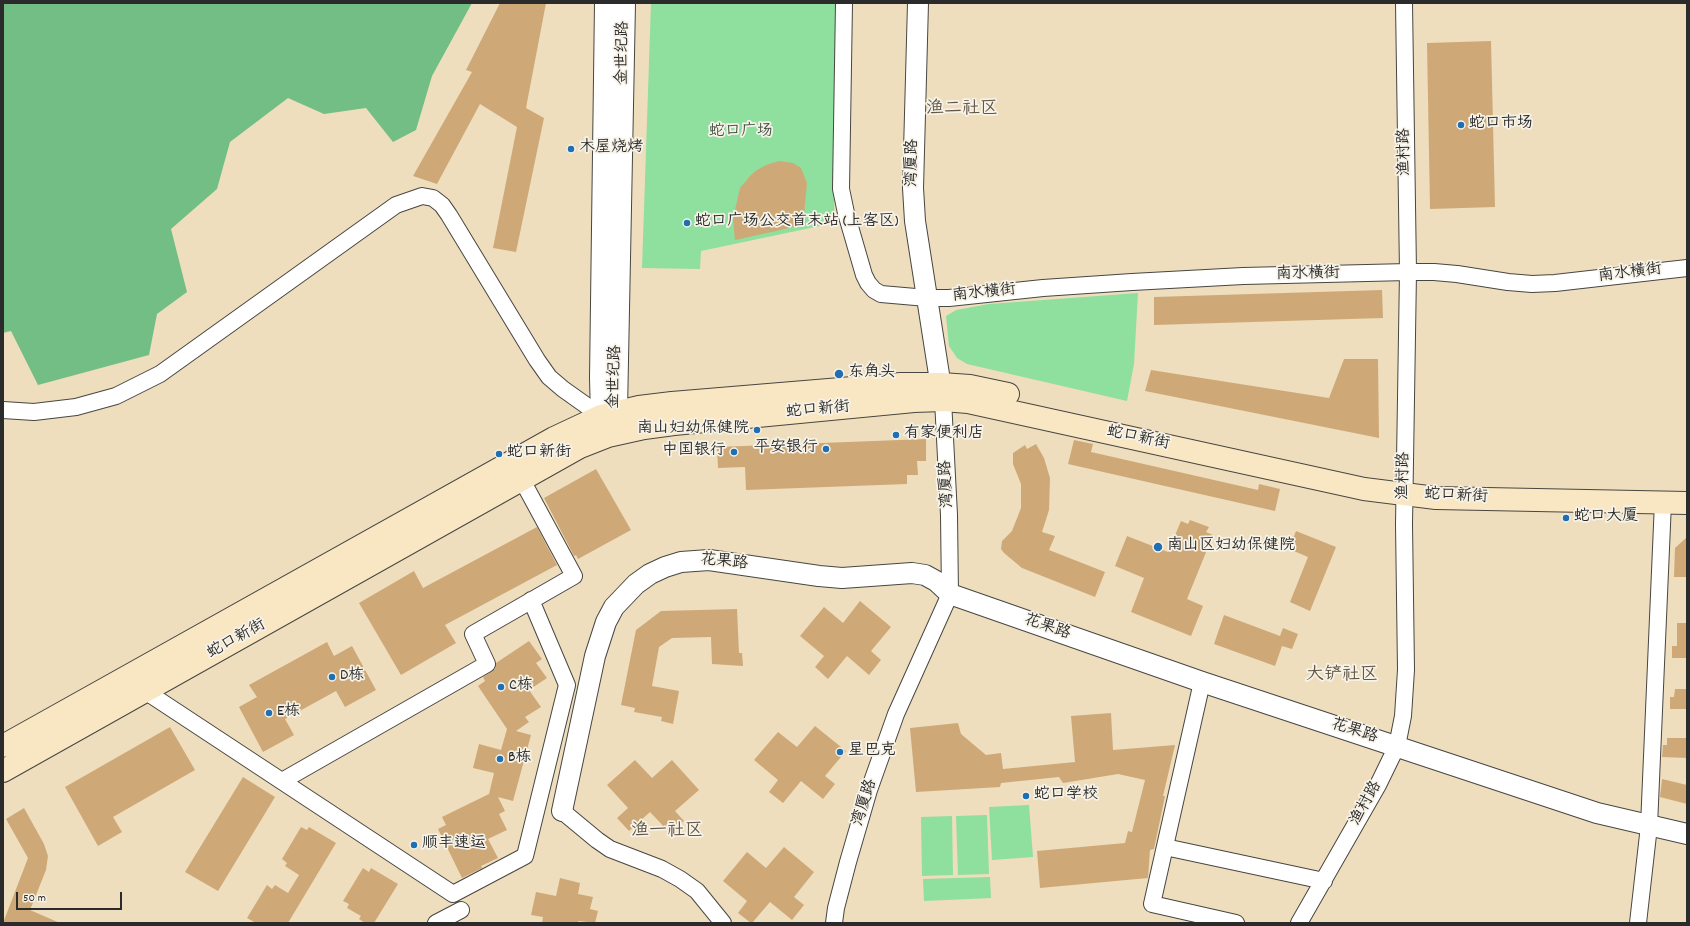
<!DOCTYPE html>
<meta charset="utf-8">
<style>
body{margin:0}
#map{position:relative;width:1690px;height:926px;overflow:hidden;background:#eedebe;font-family:Dekko,sans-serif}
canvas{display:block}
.frame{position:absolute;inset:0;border:4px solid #2b2b2b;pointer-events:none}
.scale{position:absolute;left:16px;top:892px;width:106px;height:18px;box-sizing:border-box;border:2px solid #2b2b2b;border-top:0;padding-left:5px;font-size:12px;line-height:14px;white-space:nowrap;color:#2b2b2b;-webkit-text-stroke:3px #f7f3e8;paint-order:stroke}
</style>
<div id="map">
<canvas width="1690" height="926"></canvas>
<div class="frame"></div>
<div class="scale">50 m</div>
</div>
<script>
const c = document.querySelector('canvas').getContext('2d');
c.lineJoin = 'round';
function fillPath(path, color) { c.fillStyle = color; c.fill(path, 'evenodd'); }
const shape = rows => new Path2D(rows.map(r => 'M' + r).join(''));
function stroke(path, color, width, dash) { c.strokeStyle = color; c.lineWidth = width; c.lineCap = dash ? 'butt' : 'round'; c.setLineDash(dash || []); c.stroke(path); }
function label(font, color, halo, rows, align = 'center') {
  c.font = font + ' Dekko,"LXGW WenKai TC",sans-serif'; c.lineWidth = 3.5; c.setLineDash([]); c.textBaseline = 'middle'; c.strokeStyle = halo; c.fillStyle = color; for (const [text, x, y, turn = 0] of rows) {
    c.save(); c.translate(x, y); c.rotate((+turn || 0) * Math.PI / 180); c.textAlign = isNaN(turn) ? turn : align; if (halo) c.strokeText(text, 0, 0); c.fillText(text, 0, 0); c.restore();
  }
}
fillPath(shape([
 [651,3,838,3,834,223,701,251,700,269,642,268],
 [1138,293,1134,364,1127,401,967,364,957,358,949,346,946,316,956,310,989,304],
 [1029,805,1033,857,992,860,989,807],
 [987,815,989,874,958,875,956,816],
 [952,816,953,875,922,876,921,817],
 [990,877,991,898,924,901,923,879]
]), '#8fdf9e');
fillPath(shape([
 [3,3,472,3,432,76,416,130,393,142,366,108,324,114,288,98,230,142,217,189,171,229,187,292,157,314,149,355,38,385,11,331,3,333]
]), '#73be85');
fillPath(shape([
 [500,3,546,3,526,108,544,118,516,252,493,248,517,127,480,104,437,184,413,176,472,72,466,70],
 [1491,41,1495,207,1430,209,1427,43],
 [779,161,793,163,801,168,807,183,803,225,735,240,733,219,740,188,751,175,757,170,766,165],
 [1382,290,1383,318,1154,325,1154,297],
 [1344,359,1378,359,1379,438,1145,391,1151,370,1329,398],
 [926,439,926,461,917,461,918,475,907,475,907,484,746,490,745,467,718,468,717,447],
 [1074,440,1093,444,1091,452,1258,490,1259,484,1280,489,1275,511,1068,464],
 [1036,444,1044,458,1050,478,1049,510,1042,532,1055,536,1049,550,1105,572,1095,597,1022,568,1004,553,1001,549,1002,541,1012,531,1021,508,1021,484,1013,464,1013,453,1025,445,1027,449],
 [596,469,631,530,578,559,576,555,574,556,544,498],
 [1190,520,1209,527,1206,532,1213,535,1187,599,1203,606,1191,636,1131,612,1144,578,1115,566,1127,536,1168,552,1181,521,1188,524],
 [537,527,557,565,445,625,456,643,401,675,359,603,414,571,423,588],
 [1296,531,1336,547,1310,611,1290,602,1308,557,1289,549],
 [1687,537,1687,577,1674,577,1675,548],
 [860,601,891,627,871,651,881,660,869,675,847,656,828,679,815,667,824,656,800,636,824,607,843,623],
 [737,609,739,653,742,653,743,666,712,664,711,637,672,638,659,647,652,686,679,691,673,724,661,721,662,717,634,712,635,708,621,705,636,630,661,611],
 [1224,615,1280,636,1283,628,1298,634,1292,649,1282,646,1275,666,1214,644],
 [1677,623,1687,623,1687,658,1672,658,1672,646,1677,646],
 [529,641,542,659,536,663,547,678,529,690,541,707,525,717,529,722,516,731,531,735,513,801,498,797,505,811,499,814,507,830,488,839,498,858,481,866,482,868,462,878,438,829,446,825,442,817,489,794,494,773,473,768,479,744,501,750,507,729,478,686,485,681,483,677,495,669,496,663],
 [327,642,334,656,352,646,376,690,345,707,336,691,285,719,294,735,263,752,239,707,257,697,249,685],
 [1675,689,1687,689,1687,709,1670,709,1670,697,1674,697],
 [1111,713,1113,750,1175,745,1163,796,1165,796,1154,849,1150,850,1148,878,1040,888,1037,851,1125,843,1128,831,1132,832,1145,780,1118,774,1063,783,1059,777,1001,783,1000,787,916,792,910,728,958,723,961,734,986,755,1001,753,1003,769,1075,762,1071,716],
 [815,726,846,751,825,776,835,784,823,799,801,781,783,803,769,792,778,780,754,760,778,732,797,747],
 [170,727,195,770,113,817,122,832,98,846,65,787],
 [1667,738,1687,738,1687,758,1662,757,1663,745,1667,745],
 [635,760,652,778,672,760,699,790,675,811,684,821,670,833,650,812,629,831,617,818,628,808,607,785],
 [243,777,275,797,218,891,185,872],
 [1662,779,1687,785,1687,804,1660,797],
 [24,808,44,844,48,856,46,870,30,910,60,923,3,923,28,858,6,819],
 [301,827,307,830,309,827,336,843,288,923,256,923,247,918,267,885,272,889,275,885,288,893,299,875,285,866,287,863,282,859],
 [784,847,814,872,794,897,804,905,792,920,770,902,752,923,751,923,738,913,747,901,723,881,747,852,766,868],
 [363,868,369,872,371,868,398,884,374,923,365,923,359,919,361,916,347,908,349,904,343,901],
 [560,878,580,883,578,894,593,897,590,909,598,911,595,923,579,921,576,923,542,923,543,917,531,915,536,892,556,896]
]), '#cea977');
const minor = shape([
 [844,3,841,189,846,213,864,275,868,283,874,290,881,294,927,298,949,298,1043,288,1132,282,1243,276,1408,272,1434,272,1457,274,1508,282,1532,284,1555,283,1687,268],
 [3,410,34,412,76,407,116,396,160,374,396,205,422,196,433,198,442,205,449,215,537,360,549,377,563,389,601,416],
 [1202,682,1152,904,1236,923],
 [145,691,453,894,525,856,567,685,531,600],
 [282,781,487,664,473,634,574,576,522,480],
 [562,811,597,840,610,849,662,869,680,879,697,891,723,923],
 [1165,847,1324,881],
 [436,923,461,910],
 [834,923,836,908,848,862,869,790,896,714,950,594,949,515,943,400],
 [1299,923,1378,785,1397,746,1403,716,1406,670,1404,524,1408,272,1404,3],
 [1638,923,1649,826,1663,502]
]);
const tertiary = shape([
 [605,3,600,378,601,416,606,430],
 [918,3,913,188,915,221,943,400],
 [611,428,617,411,625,3],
 [562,811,595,656,606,622,614,607,636,584,650,574,665,567,681,562,709,560,819,576,842,578,912,573,925,575,936,581,950,594,1202,682,1597,813,1687,834]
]);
const secondary = shape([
 [3,746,554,438,601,416,639,407,672,403,901,384,941,384,970,386,1008,394],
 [3,771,580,447,608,436,644,428,674,424,914,401,943,400,968,402,1364,489,1436,498,1687,503]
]);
stroke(minor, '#484641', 18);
stroke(tertiary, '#484641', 22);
stroke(secondary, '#484641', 24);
stroke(minor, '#fff', 16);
stroke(tertiary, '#fff', 20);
stroke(secondary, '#f9e7c3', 22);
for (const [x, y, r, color] of [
 [1461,125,4,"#1f6fb2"],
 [571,149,4,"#1f6fb2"],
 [687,223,4,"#1f6fb2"],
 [839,374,5,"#1f6fb2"],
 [757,430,4,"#1f6fb2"],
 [896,435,4,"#1f6fb2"],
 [826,449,4,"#1f6fb2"],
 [734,452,4,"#1f6fb2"],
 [499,454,4,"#1f6fb2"],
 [1566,518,4,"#1f6fb2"],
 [1158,547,5,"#1f6fb2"],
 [332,677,4,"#1f6fb2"],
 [501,687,4,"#1f6fb2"],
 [269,713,4,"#1f6fb2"],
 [840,752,4,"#1f6fb2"],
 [500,759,4,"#1f6fb2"],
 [1026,796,4,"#1f6fb2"],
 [414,845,4,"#1f6fb2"]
]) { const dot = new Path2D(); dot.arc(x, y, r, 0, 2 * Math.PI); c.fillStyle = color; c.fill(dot); stroke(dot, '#f7f3e8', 1.5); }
label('16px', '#2b2b2b', '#f7f3e8', [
 ["金世纪路",624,53,-89],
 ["渔村路",1406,152,-91],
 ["湾厦路",914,163,-90],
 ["南水横街",1630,274,-7],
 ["南水横街",1308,275,-1],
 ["南水横街",984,294,-6],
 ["金世纪路",616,377,-88],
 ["蛇口新街",818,411,-5],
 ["蛇口新街",1138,439,12],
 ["渔村路",1405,476,-89],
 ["湾厦路",948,484,-93],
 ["蛇口新街",1456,497,3],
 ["花果路",724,563,6],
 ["花果路",1047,628,19],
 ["蛇口新街",237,640,-29],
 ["花果路",1354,732,18],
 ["湾厦路",866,803,-73],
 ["渔村路",1367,804,-61]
]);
label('16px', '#2b2b2b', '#f7f3e8', [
 ["蛇口市场",1469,125],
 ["木屋烧烤",579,149],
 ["蛇口广场公交首末站 (上客区)",695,223],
 ["东角头",848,374],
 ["南山妇幼保健院",749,430,"right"],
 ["有家便利店",904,435],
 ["平安银行",818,449,"right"],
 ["中国银行",726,452,"right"],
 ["蛇口新街",507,454],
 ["蛇口大厦",1574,518],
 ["南山区妇幼保健院",1167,547],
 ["D栋",340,677],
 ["C栋",509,687],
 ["E栋",277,713],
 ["星巴克",848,752],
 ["B栋",508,759],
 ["蛇口学校",1034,796],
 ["顺丰速运",422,845]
], 'left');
label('16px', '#445848', '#f7f3e8', [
 ["蛇口广场",741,133]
]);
label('18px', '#645746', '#f7f3e8', [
 ["渔二社区",962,111],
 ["大铲社区",1342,677],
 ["渔一社区",667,833]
]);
</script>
